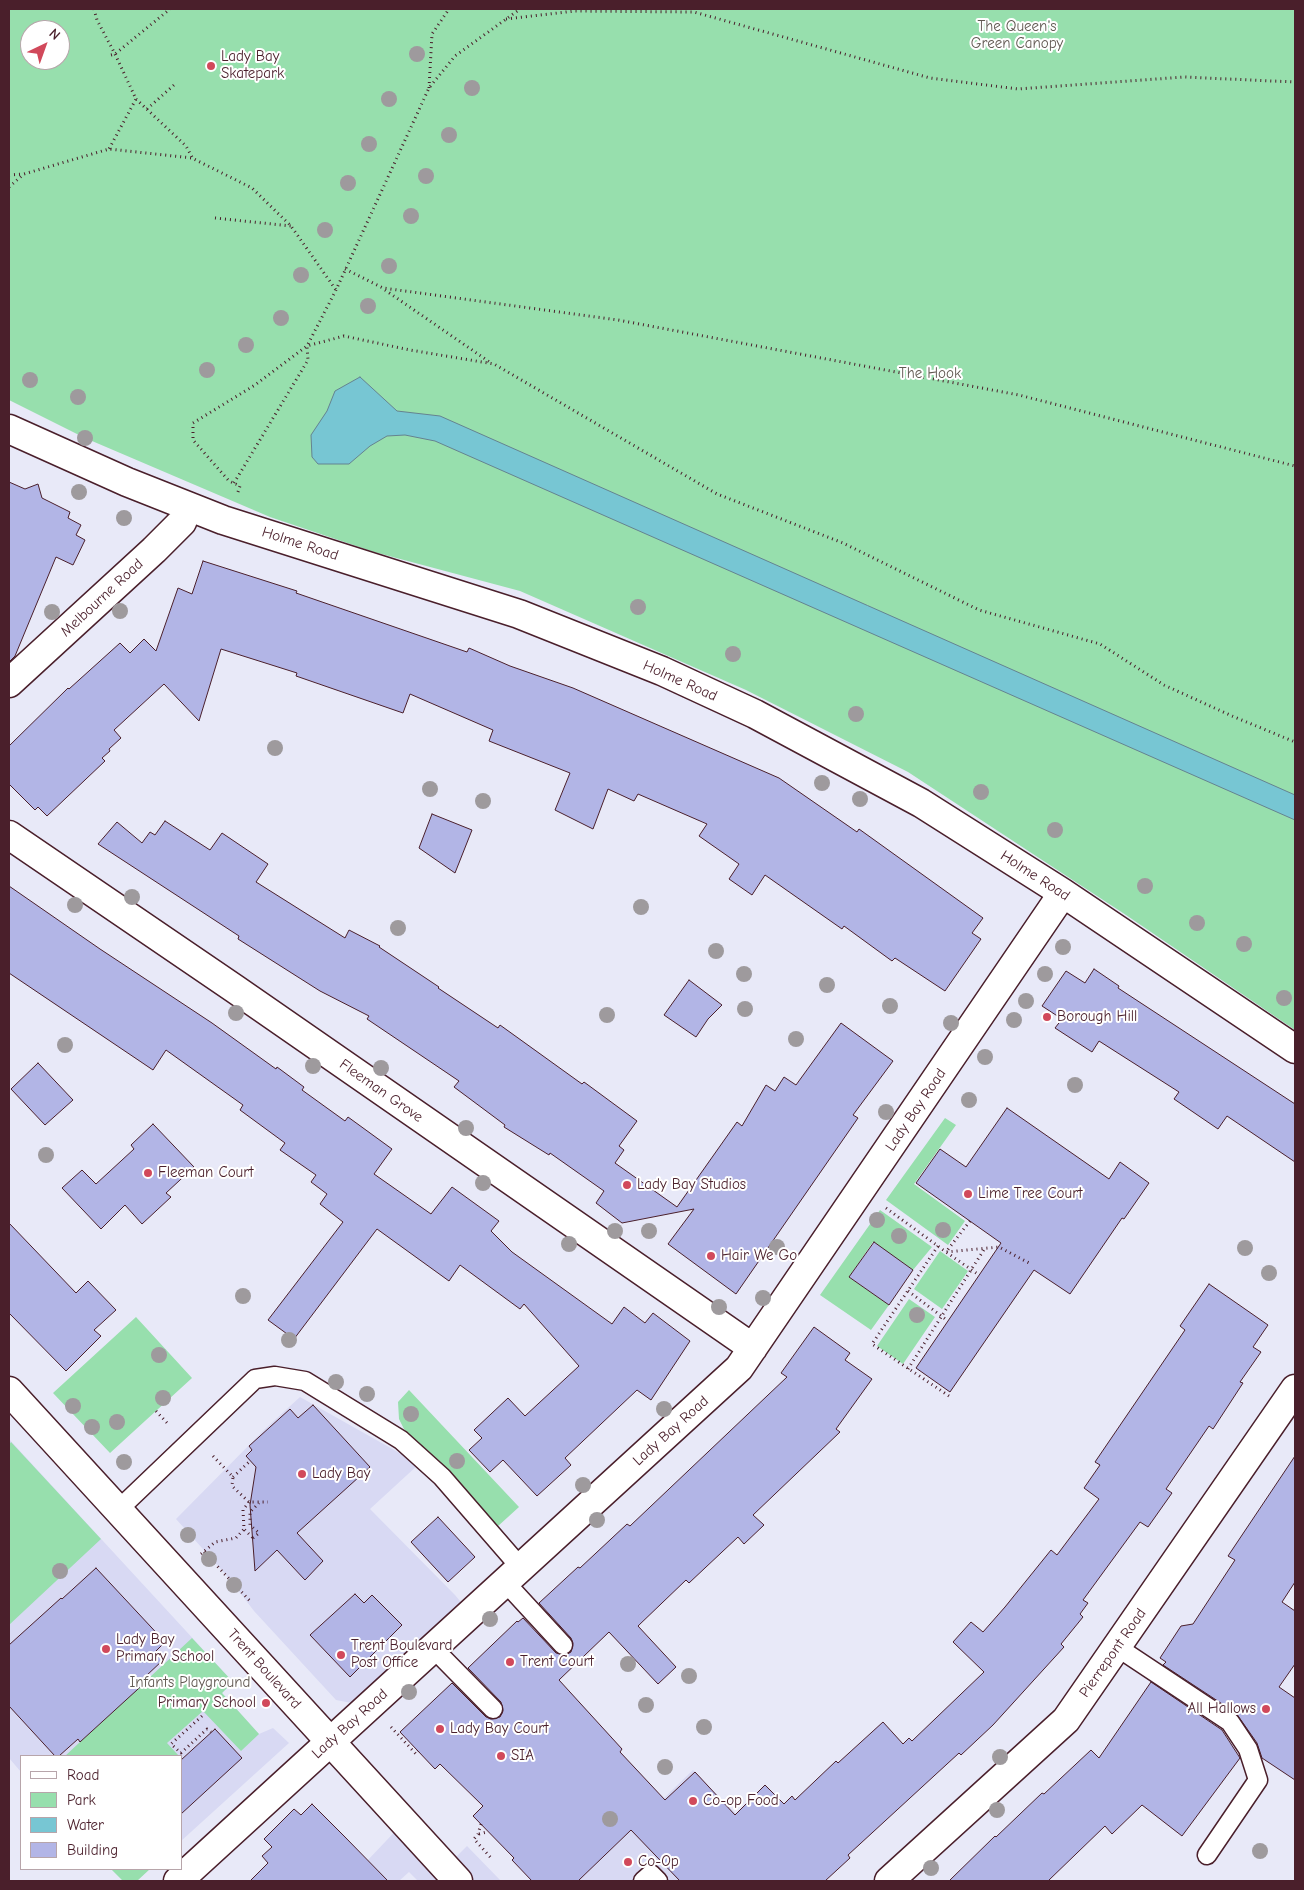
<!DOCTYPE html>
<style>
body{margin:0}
#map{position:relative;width:1304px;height:1890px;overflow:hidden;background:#e8e9f8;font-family:"Comic Neue",sans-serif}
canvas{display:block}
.frame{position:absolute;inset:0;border:10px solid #4a1f2b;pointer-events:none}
.legend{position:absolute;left:20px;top:1755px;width:162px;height:115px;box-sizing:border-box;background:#fff;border:1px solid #b7a5aa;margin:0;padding:6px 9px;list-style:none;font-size:15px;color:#4a1f2b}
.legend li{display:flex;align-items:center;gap:10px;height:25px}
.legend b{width:25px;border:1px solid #b7a5aa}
.north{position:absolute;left:20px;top:20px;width:50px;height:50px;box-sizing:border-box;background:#fff;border:1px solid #b7a5aa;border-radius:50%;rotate:42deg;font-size:14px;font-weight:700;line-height:20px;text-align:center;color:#4a1f2b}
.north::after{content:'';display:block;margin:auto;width:18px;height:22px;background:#d1495b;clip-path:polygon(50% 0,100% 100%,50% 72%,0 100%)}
</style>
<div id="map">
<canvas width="1304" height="1890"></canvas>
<div class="frame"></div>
<ul class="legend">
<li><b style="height:6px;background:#fff"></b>Road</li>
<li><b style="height:14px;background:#97dfad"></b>Park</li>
<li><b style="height:14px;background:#77c6d3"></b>Water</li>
<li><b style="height:14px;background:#b2b5e6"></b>Building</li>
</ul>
<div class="north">N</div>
</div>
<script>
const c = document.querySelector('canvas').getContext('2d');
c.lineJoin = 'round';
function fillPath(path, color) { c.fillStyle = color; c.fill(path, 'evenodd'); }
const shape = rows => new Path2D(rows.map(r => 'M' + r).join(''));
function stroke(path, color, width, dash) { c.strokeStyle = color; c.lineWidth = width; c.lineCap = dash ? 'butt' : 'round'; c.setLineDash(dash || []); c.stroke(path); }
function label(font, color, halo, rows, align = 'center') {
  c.font = font + ' "Comic Neue",sans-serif'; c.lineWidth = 4; c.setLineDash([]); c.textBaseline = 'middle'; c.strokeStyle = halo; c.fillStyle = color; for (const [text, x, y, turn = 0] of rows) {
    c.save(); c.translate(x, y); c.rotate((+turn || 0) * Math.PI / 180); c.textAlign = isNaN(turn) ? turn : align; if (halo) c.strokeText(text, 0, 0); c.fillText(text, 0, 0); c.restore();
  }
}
fillPath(shape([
 [300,1397,419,1464,370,1509,455,1595,465,1607,357,1704,336,1700,254,1611,228,1577,176,1519,265,1429],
 [9,1439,233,1682,222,1693,259,1734,273,1728,289,1743,181,1841,181,1756,21,1756,21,1772,9,1758],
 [693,1770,802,1881,578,1881],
 [404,1822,444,1869,467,1846,501,1881,418,1881,409,1872,399,1881,348,1881]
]), '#d8d9f3');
fillPath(shape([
 [9,9,1295,9,1295,1030,1126,915,908,772,746,690,520,591,374,552,270,517,85,438,9,400],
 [30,30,60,30,60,60,30,60],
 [945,1118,956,1125,914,1184,965,1221,948,1245,886,1200],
 [880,1210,932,1247,913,1270,873,1242,849,1277,889,1305,871,1330,820,1295],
 [940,1251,968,1271,942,1309,914,1289],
 [909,1299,935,1317,903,1364,877,1346],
 [136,1317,192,1378,110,1453,53,1393],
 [409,1390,519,1507,497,1527,404,1429,399,1419,398,1402],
 [11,1442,101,1539,9,1625,9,1445],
 [192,1638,233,1682,222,1693,259,1734,241,1751,203,1711,167,1743,179,1756,65,1756],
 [111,1869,150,1869,137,1881,123,1881]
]), '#97dfad');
const water = shape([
 [360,377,397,411,440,416,1295,795,1295,820,435,441,405,435,387,436,370,446,349,464,318,464,312,457,311,435,327,411,335,391,360,377]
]);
fillPath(water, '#77c6d3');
stroke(water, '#658390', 1);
const building = shape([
 [9,482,25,489,38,484,42,498,70,512,68,518,81,525,76,535,85,540,73,565,56,557,15,656,9,662,9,482],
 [203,561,297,591,296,593,467,652,469,648,510,666,573,688,779,778,857,832,859,829,983,918,972,933,981,939,945,991,895,958,892,961,844,926,842,929,765,875,752,895,729,879,739,864,699,836,707,824,638,794,634,801,608,789,593,829,555,810,570,773,489,741,493,730,410,694,403,713,296,676,297,673,221,649,199,721,164,684,114,730,121,738,109,749,110,751,102,758,105,761,47,816,38,807,35,810,9,784,9,746,68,688,69,689,120,643,130,653,144,639,156,651,178,588,192,594,203,561],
 [432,814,472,830,455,873,419,848,432,814],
 [165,821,210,850,222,833,268,864,256,882,345,938,349,930,380,946,379,947,439,987,438,988,498,1028,500,1025,582,1084,584,1082,637,1121,619,1146,624,1150,615,1163,677,1207,737,1122,742,1126,766,1085,775,1091,784,1077,796,1085,841,1023,893,1061,853,1115,858,1118,736,1294,668,1244,694,1209,622,1223,596,1203,604,1191,550,1153,549,1155,504,1127,505,1125,454,1087,459,1081,367,1019,369,1016,320,991,238,939,239,936,98,844,117,822,142,843,150,832,155,835,165,821],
 [9,886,100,949,212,1023,276,1069,277,1067,304,1087,302,1090,345,1121,348,1117,392,1149,374,1174,431,1214,452,1187,499,1221,491,1231,512,1252,612,1324,624,1307,645,1323,653,1313,690,1341,651,1400,637,1390,565,1458,571,1465,537,1496,503,1460,490,1472,469,1450,482,1438,474,1430,508,1398,525,1416,579,1366,524,1304,520,1309,460,1265,449,1281,377,1229,294,1339,268,1320,343,1222,320,1204,327,1194,311,1182,316,1175,280,1150,285,1143,240,1110,243,1105,166,1050,153,1070,9,973,9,886],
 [1094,969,1119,986,1118,988,1295,1104,1295,1162,1227,1116,1218,1129,1174,1099,1179,1092,1099,1041,1092,1052,1055,1028,1062,1019,1042,1006,1066,971,1085,983,1094,969],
 [689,980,722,1005,708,1019,696,1037,664,1015,689,980],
 [38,1063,73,1100,45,1125,11,1089,38,1063],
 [1007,1108,1109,1179,1120,1162,1149,1183,1124,1219,1122,1218,1070,1294,1034,1270,950,1392,916,1368,1001,1243,916,1183,940,1149,966,1167,1007,1108],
 [153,1124,194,1167,166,1193,171,1197,142,1224,125,1205,101,1229,62,1188,82,1170,96,1184,134,1149,131,1145,153,1124],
 [9,1223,76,1293,88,1281,116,1310,94,1330,101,1336,66,1371,9,1313,9,1223],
 [874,1242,913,1270,889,1305,849,1277,874,1242],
 [1209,1284,1268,1325,1253,1347,1261,1352,1240,1382,1243,1383,1213,1429,1209,1426,1166,1489,1172,1493,1148,1527,1140,1522,1083,1600,1088,1603,1080,1614,1083,1617,1061,1644,1064,1647,993,1725,961,1755,959,1753,848,1855,850,1858,825,1881,680,1881,631,1830,578,1881,532,1881,512,1860,514,1858,473,1816,483,1806,440,1764,435,1769,400,1732,452,1683,486,1717,491,1719,500,1717,503,1711,501,1702,468,1668,517,1621,518,1622,523,1618,556,1653,565,1655,571,1652,573,1643,571,1638,539,1603,578,1567,580,1568,627,1524,630,1526,787,1377,781,1373,814,1327,850,1353,845,1360,872,1379,836,1429,840,1432,753,1515,764,1525,744,1544,738,1537,689,1583,686,1580,638,1626,676,1667,658,1684,609,1632,559,1680,622,1749,620,1752,665,1800,695,1772,735,1815,765,1785,784,1804,792,1796,795,1800,836,1761,838,1763,883,1722,903,1744,909,1738,912,1741,984,1672,953,1642,971,1622,983,1632,1005,1607,1051,1550,1057,1555,1099,1499,1084,1488,1100,1465,1095,1462,1185,1330,1180,1326,1209,1284],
 [313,1405,370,1467,297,1533,323,1561,305,1580,277,1550,255,1571,250,1505,256,1467,246,1456,252,1450,249,1446,290,1409,298,1418,313,1405],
 [1295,1456,1295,1582,1282,1602,1295,1611,1295,1664,1279,1687,1295,1698,1295,1780,1262,1758,1257,1743,1236,1713,1163,1665,1166,1662,1160,1658,1181,1626,1193,1624,1235,1560,1228,1556,1295,1456],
 [438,1517,475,1557,448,1582,411,1542,438,1517],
 [96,1568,165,1642,155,1652,163,1660,146,1676,149,1679,80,1742,78,1739,59,1756,55,1756,9,1706,9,1645,61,1598,62,1599,96,1568],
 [355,1594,364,1603,372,1595,402,1625,350,1677,310,1635,355,1594],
 [1151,1682,1222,1730,1240,1758,1182,1836,1142,1805,1112,1834,1105,1826,1048,1881,949,1881,995,1836,996,1837,1042,1793,1044,1794,1091,1750,1099,1758,1151,1682],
 [215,1729,242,1758,181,1814,181,1760,215,1729],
 [312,1804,345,1837,388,1881,250,1881,268,1863,262,1856,272,1847,264,1839,294,1809,301,1815,312,1804]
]);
fillPath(building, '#b2b5e6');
stroke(building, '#4a1f2b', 1);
const service = shape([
 [118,1510,255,1379,275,1376,305,1381,401,1440,442,1477,521,1568],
 [505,1582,563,1645],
 [1117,1647,1230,1722,1248,1749,1258,1780,1207,1855],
 [433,1648,493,1709],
 [643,1881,651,1874,658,1881]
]);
const minor = shape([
 [9,429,127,482,223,520,519,614,662,671,755,714,921,803,1063,893,1295,1049],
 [9,683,154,550,182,522,188,507],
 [9,835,235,989,753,1348],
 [178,1881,739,1368,1063,893],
 [889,1881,1066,1720,1295,1389]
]);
const tertiary = shape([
 [9,1391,458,1881]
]);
stroke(service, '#4a1f2b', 21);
stroke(minor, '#4a1f2b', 31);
stroke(tertiary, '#4a1f2b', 31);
stroke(shape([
 [94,9,97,20,115,54,136,99,109,149],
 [506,19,575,11,694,12,930,78,1018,89,1184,77,1295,82],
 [111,55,115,54,170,9],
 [429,88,432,34,449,9],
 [136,99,186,146,192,157],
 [147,109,174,85],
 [9,175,23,174],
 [9,187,24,174,109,149,192,158,252,188,291,226,336,290],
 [215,218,291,226],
 [345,269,383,288,618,320,1019,395,1295,466],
 [385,290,491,363],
 [234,483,308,360,307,346,344,336,410,350,494,364,717,494,843,543,979,610,1100,644,1164,685,1232,716,1295,742],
 [238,492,240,486,229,481,193,440,193,423,255,385,307,346,336,290,429,88,455,56,520,9],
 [886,1208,946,1252,999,1247,1031,1264],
 [970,1221,946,1252,979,1275],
 [938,1246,872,1344,949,1396],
 [908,1291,948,1321],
 [908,1369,985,1248],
 [156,1411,169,1425],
 [213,1456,233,1477,232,1486,249,1502,268,1502],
 [233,1477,250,1461],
 [249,1502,243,1510,244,1529,255,1540],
 [253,1538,259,1533,250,1525,250,1512,259,1503],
 [204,1552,250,1601],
 [201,1554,215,1542,236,1538,244,1529],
 [202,1716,171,1744,181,1753,207,1729,211,1732],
 [391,1727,416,1754,418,1751],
 [481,1824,478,1834,474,1839,492,1859],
 [479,1834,487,1832]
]), '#4a1f2b', 3, [1, 4]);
stroke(service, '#fff', 18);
stroke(minor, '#fff', 28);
stroke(tertiary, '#fff', 28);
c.fillStyle = '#9e9a9d';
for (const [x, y] of [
 [417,54],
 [472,88],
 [389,99],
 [449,135],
 [369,144],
 [426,176],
 [348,183],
 [411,216],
 [325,230],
 [389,266],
 [301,275],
 [368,306],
 [281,318],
 [246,345],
 [207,370],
 [30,380],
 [78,397],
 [85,438],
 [79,492],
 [124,518],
 [638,607],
 [120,611],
 [52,612],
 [733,654],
 [856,714],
 [275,748],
 [822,783],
 [430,789],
 [981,792],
 [860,799],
 [483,801],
 [1055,830],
 [1145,886],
 [132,897],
 [75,905],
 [641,907],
 [1197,923],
 [398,928],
 [1244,944],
 [1063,947],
 [716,951],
 [744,974],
 [1045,974],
 [827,985],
 [1284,998],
 [1026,1001],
 [890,1006],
 [745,1009],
 [236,1013],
 [607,1015],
 [1014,1020],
 [951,1023],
 [796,1039],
 [65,1045],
 [985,1057],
 [313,1066],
 [381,1068],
 [1075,1085],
 [969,1100],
 [886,1112],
 [466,1128],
 [46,1155],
 [483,1183],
 [877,1220],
 [943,1230],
 [615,1231],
 [649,1231],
 [899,1236],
 [569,1244],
 [777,1247],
 [1245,1248],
 [1269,1273],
 [243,1296],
 [763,1298],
 [719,1307],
 [917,1315],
 [289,1340],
 [159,1355],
 [336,1382],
 [367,1394],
 [163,1398],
 [73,1406],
 [664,1409],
 [411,1414],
 [117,1422],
 [92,1427],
 [457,1461],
 [124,1462],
 [583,1485],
 [597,1520],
 [188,1535],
 [209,1559],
 [60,1571],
 [234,1585],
 [490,1619],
 [628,1664],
 [689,1676],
 [409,1692],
 [646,1705],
 [704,1727],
 [1000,1757],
 [665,1767],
 [997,1810],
 [610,1819],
 [1260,1851],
 [931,1868]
]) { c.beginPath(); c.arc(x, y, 8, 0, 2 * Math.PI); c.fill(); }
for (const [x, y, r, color] of [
 [211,66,5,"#d1495b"],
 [1047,1017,5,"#d1495b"],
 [148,1173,5,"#d1495b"],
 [627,1185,5,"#d1495b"],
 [968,1194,5,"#d1495b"],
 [711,1256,5,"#d1495b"],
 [302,1474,5,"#d1495b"],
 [106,1649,5,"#d1495b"],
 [341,1655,5,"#d1495b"],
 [510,1662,5,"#d1495b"],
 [266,1703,5,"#d1495b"],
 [1266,1709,5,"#d1495b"],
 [440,1729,5,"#d1495b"],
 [501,1756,5,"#d1495b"],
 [693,1801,5,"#d1495b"],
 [628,1862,5,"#d1495b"]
]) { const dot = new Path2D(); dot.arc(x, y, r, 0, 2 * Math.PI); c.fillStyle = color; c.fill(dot); stroke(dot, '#fff', 2); }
label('15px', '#615952', '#fff', [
 ["The Queen's",1017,27],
 ["Green Canopy",1017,44],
 ["The Hook",930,374],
 ["Infants Playground",190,1683]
]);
label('15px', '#4a1f2b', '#fff', [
 ["Lady Bay",221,57],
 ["Skatepark",221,74],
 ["Borough Hill",1057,1017],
 ["Fleeman Court",158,1173],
 ["Lady Bay Studios",637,1185],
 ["Lime Tree Court",978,1194],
 ["Hair We Go",721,1256],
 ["Lady Bay",312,1474],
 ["Lady Bay",116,1640],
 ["Primary School",116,1657],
 ["Trent Boulevard",351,1646],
 ["Post Office",351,1663],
 ["Trent Court",520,1662],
 ["Primary School",256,1703,"right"],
 ["All Hallows",1256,1709,"right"],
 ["Lady Bay Court",450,1729],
 ["SIA",511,1756],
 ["Co-op Food",703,1801],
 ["Co-Op",638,1862]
], 'left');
label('15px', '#4a1f2b', '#fff', [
 ["Holme Road",300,544,18],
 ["Melbourne Road",102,598,-43],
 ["Holme Road",680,681,24],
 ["Holme Road",1035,876,33],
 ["Fleeman Grove",381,1091,35],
 ["Lady Bay Road",916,1110,-56],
 ["Lady Bay Road",671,1431,-42],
 ["Pierrepont Road",1113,1653,-55],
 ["Trent Boulevard",264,1669,48],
 ["Lady Bay Road",350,1724,-42]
]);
</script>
